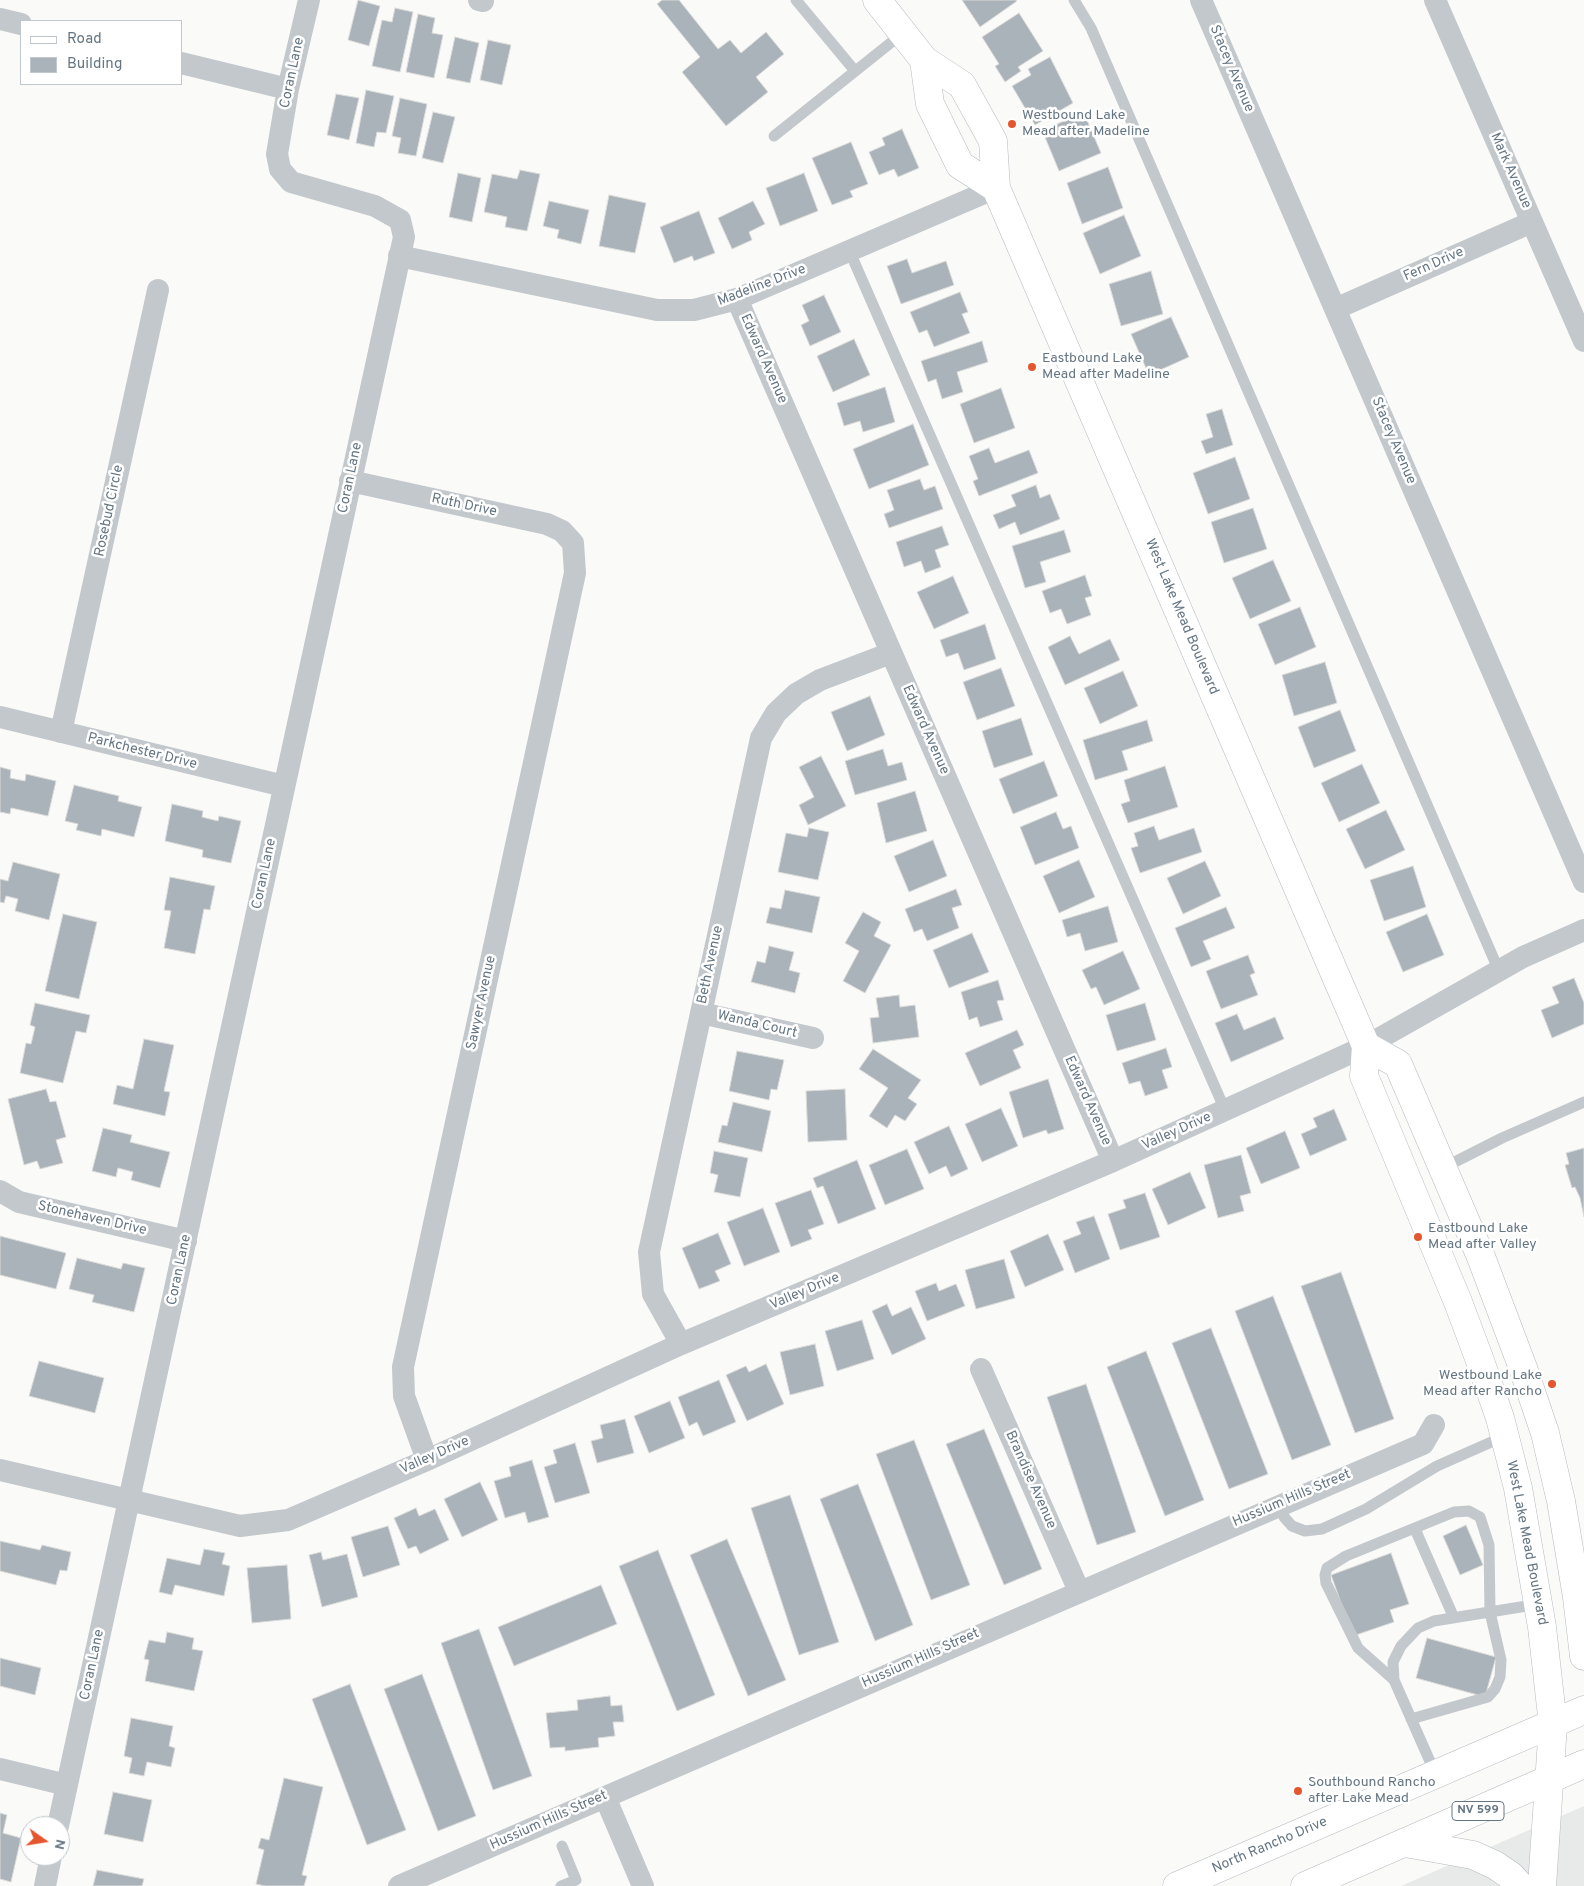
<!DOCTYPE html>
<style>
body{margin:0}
#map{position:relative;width:1584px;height:1886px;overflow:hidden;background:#fafaf8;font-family:Overpass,sans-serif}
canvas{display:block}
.legend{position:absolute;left:20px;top:20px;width:162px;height:65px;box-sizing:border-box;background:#fff;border:1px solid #c1c8cd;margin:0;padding:6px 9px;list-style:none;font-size:15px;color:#657683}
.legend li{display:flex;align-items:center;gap:10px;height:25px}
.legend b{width:25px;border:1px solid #c1c8cd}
.north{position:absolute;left:20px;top:1816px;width:50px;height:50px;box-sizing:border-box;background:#fff;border:1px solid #c1c8cd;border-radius:50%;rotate:103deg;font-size:14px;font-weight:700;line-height:20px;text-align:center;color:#657683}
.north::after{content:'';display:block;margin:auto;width:18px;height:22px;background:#e4572e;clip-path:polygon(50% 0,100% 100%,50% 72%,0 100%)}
</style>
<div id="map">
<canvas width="1584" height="1886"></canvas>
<ul class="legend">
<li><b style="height:6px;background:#fff"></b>Road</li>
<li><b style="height:14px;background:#aab3b9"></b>Building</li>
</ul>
<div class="north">N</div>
</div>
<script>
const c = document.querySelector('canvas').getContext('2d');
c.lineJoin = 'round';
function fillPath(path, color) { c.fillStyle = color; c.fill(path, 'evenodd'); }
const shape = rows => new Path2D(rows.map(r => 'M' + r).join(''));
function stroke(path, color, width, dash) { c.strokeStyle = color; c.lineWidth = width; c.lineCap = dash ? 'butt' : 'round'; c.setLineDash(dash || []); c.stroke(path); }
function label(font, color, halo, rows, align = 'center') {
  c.font = font + ' Overpass,sans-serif'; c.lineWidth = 5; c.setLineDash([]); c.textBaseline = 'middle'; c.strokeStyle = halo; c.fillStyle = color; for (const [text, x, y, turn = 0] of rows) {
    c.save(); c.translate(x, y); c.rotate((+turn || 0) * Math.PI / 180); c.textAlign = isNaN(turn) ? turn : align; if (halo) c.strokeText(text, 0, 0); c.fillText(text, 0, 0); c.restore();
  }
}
fillPath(shape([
 [1584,1806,1584,1886,1401,1886,1440,1869]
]), '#e8e9e9');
const building = shape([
 [358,0,380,6,369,46,348,40,358,0],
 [662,0,679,0,718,49,730,40,741,53,766,32,784,54,756,77,768,92,726,126,682,72,700,57,657,4,662,0],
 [962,0,1016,0,1017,1,980,27,962,0],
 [395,8,413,12,400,72,372,66,382,20,392,22,395,8],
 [1019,13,1043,51,1018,67,1021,71,1005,82,995,66,999,64,982,37,1019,13],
 [418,14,435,18,432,33,443,35,434,78,406,72,418,14],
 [455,37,479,43,470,83,446,78,455,37],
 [488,40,511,45,502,85,480,80,488,40],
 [1050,57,1073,103,1035,125,1012,86,1031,75,1028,69,1050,57],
 [366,90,394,96,386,133,377,132,374,147,356,143,366,90],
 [336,94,359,98,349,140,327,135,336,94],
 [400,98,427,104,416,156,398,153,401,138,392,136,400,98],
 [433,112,455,117,443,163,422,158,433,112],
 [1084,113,1101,153,1059,171,1042,130,1084,113],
 [902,129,919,168,898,177,894,169,879,175,869,152,885,145,882,138,902,129],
 [851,142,868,184,850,191,853,197,832,205,812,158,851,142],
 [1108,167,1123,208,1082,224,1067,183,1108,167],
 [520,170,540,174,527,231,505,227,507,217,484,212,492,174,517,179,520,170],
 [458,173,481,178,472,222,449,217,458,173],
 [804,173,818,211,780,226,766,188,804,173],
 [609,195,646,203,635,253,599,246,609,195],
 [549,201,589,210,581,244,557,238,559,230,543,226,549,201],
 [753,201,765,224,749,232,752,240,732,249,718,218,753,201],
 [699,211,715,253,694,261,692,256,674,263,660,227,699,211],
 [1124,215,1141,256,1100,274,1083,233,1124,215],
 [907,259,912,273,946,261,954,285,901,304,887,266,907,259],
 [1151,271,1163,314,1121,326,1109,284,1151,271],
 [960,292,968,312,962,314,970,333,934,347,927,330,919,333,910,312,960,292],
 [824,295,841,332,810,346,801,325,809,321,802,305,824,295],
 [1171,317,1189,357,1149,375,1131,334,1171,317],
 [854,339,870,375,833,392,817,356,854,339],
 [982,341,988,362,957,372,963,392,942,399,936,379,928,382,921,361,982,341],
 [885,387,895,422,863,432,860,421,844,426,837,403,885,387],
 [1001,388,1015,428,974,443,960,404,1001,388],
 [1222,409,1233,445,1206,454,1201,441,1213,437,1206,414,1222,409],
 [913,424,929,465,869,489,853,449,913,424],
 [989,448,995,463,1029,450,1038,473,979,496,973,481,978,479,969,456,989,448],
 [1235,457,1250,499,1208,514,1193,473,1235,457],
 [920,479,924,490,935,486,943,509,889,528,884,514,894,510,887,490,920,479],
 [1036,485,1040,498,1050,494,1060,519,1020,535,1015,522,999,529,993,515,1016,506,1011,495,1036,485],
 [1253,508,1267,549,1224,563,1211,522,1253,508],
 [942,526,949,545,935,550,941,567,925,573,921,561,904,567,896,542,942,526],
 [1064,530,1071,552,1040,562,1046,582,1025,588,1012,546,1064,530],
 [1273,560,1291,601,1250,619,1232,578,1273,560],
 [1085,575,1092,596,1085,598,1091,615,1067,624,1061,609,1050,613,1042,591,1085,575],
 [953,576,969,613,934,629,917,592,953,576],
 [1300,607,1316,647,1275,665,1258,624,1300,607],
 [985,624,996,659,964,670,958,653,946,657,940,640,985,624],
 [1070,636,1079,654,1110,639,1120,660,1065,685,1048,647,1070,636],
 [1325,662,1337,703,1294,716,1282,675,1325,662],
 [1001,668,1015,706,977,720,963,682,1001,668],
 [1123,671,1138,706,1100,724,1084,688,1123,671],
 [870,696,885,735,847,751,831,712,870,696],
 [1340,710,1356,751,1314,768,1298,727,1340,710],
 [1021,718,1033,755,994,768,982,731,1021,718],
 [1147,720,1153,741,1122,751,1128,770,1095,780,1083,740,1147,720],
 [883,749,888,766,902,762,907,780,855,795,845,761,883,749],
 [821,756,846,806,808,825,799,805,814,797,799,767,821,756],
 [1044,761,1058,796,1013,814,999,779,1044,761],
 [1362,764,1380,803,1339,822,1321,783,1362,764],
 [1165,766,1178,807,1128,823,1121,804,1130,801,1124,780,1165,766],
 [0,767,11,770,10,778,25,781,26,774,56,781,48,816,11,808,10,814,0,812,0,767],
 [74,785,119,796,118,801,142,807,134,837,102,829,101,836,76,830,78,824,65,821,74,785],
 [915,791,927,831,886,843,877,803,915,791],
 [172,804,203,811,202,817,218,821,219,816,241,821,231,863,202,857,203,850,165,841,172,804],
 [1386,810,1405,850,1365,869,1346,829,1386,810],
 [1056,812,1063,829,1071,826,1079,848,1035,865,1020,827,1056,812],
 [1154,826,1159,840,1194,828,1202,852,1140,873,1131,848,1138,846,1134,833,1154,826],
 [809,828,829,832,818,880,778,872,786,833,807,837,809,828],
 [933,840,947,876,909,892,894,856,933,840],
 [1079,860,1095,897,1059,913,1043,876,1079,860],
 [1205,861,1221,896,1183,914,1167,878,1205,861],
 [13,862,60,874,49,920,15,911,18,899,6,896,4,903,0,902,0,879,8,881,13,862],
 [1413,866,1426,907,1384,921,1370,880,1413,866],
 [170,877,215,886,210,910,204,909,195,954,164,948,171,911,164,910,170,877],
 [956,889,962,905,952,908,959,928,927,941,922,929,914,932,905,909,956,889],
 [785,890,820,897,812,933,766,923,770,907,781,909,785,890],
 [1108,906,1118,942,1085,951,1080,933,1067,937,1062,920,1108,906],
 [1226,907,1235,928,1203,941,1211,959,1191,967,1175,928,1226,907],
 [863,912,881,922,874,936,891,945,865,993,843,981,859,951,845,943,863,912],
 [63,914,97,922,79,999,45,991,63,914],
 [1427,914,1444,955,1403,972,1386,932,1427,914],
 [972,933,989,972,949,988,933,950,972,933],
 [769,946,794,952,789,970,800,973,795,993,751,982,757,961,765,963,769,946],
 [1123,951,1140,989,1104,1005,1096,987,1091,989,1082,970,1123,951],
 [1248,955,1255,973,1250,975,1258,995,1221,1009,1206,971,1248,955],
 [1574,978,1584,1003,1584,1024,1552,1038,1541,1010,1559,1003,1552,987,1574,978],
 [998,980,1004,1000,997,1001,1003,1020,980,1027,977,1017,969,1020,961,992,998,980],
 [899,995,900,1007,915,1005,919,1037,873,1043,870,1018,879,1017,876,998,899,995],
 [35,1003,90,1015,86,1033,76,1031,63,1083,20,1073,26,1043,31,1044,35,1027,30,1025,35,1003],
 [1145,1003,1156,1040,1117,1051,1106,1015,1145,1003],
 [1237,1014,1244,1030,1275,1017,1284,1039,1231,1062,1215,1023,1237,1014],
 [1017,1030,1024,1045,1013,1050,1021,1068,980,1086,965,1053,1017,1030],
 [144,1039,174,1045,164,1091,170,1092,165,1116,113,1104,117,1085,133,1089,144,1039],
 [1166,1048,1172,1067,1162,1070,1168,1088,1145,1096,1140,1081,1129,1084,1122,1063,1166,1048],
 [873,1049,921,1080,908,1098,917,1104,905,1121,895,1115,887,1128,869,1116,888,1088,859,1069,873,1049],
 [737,1051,784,1060,777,1090,771,1089,769,1100,729,1091,737,1051],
 [1048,1079,1064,1129,1048,1134,1046,1130,1023,1138,1009,1092,1048,1079],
 [46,1089,50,1102,56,1101,66,1137,56,1140,63,1163,40,1169,37,1161,24,1165,8,1099,46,1089],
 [845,1089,847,1140,808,1142,806,1091,845,1089],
 [733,1102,771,1111,762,1152,718,1142,722,1125,727,1126,733,1102],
 [1001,1108,1018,1146,982,1162,965,1124,1001,1108],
 [1334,1109,1347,1140,1310,1156,1301,1134,1317,1127,1313,1118,1334,1109],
 [949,1126,968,1169,951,1177,946,1166,929,1174,914,1142,949,1126],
 [103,1128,132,1135,130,1142,170,1152,160,1188,131,1180,133,1172,118,1168,116,1177,92,1171,103,1128],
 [1285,1131,1300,1168,1261,1184,1246,1148,1285,1131],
 [1584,1148,1584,1217,1580,1198,1575,1187,1572,1188,1565,1165,1569,1164,1566,1153,1584,1148],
 [907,1149,924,1189,885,1205,869,1165,907,1149],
 [714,1151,748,1158,740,1197,714,1192,718,1175,710,1173,714,1151],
 [1241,1155,1251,1193,1240,1196,1244,1211,1218,1218,1204,1165,1241,1155],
 [857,1160,876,1209,838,1224,823,1186,817,1188,813,1178,857,1160],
 [1190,1172,1206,1208,1168,1225,1152,1189,1190,1172],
 [811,1190,824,1224,808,1230,812,1239,791,1247,775,1203,811,1190],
 [1145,1193,1160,1237,1120,1250,1108,1214,1126,1208,1123,1200,1145,1193],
 [763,1208,780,1252,744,1266,727,1222,763,1208],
 [1094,1216,1110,1259,1075,1273,1063,1241,1081,1234,1076,1222,1094,1216],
 [718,1233,731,1264,715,1271,720,1281,699,1289,682,1248,718,1233],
 [1048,1234,1064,1270,1025,1287,1010,1251,1048,1234],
 [0,1236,66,1253,56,1289,0,1275,0,1236],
 [77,1258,121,1269,123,1263,145,1268,134,1312,92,1302,94,1295,69,1289,77,1258],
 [1004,1259,1015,1298,976,1309,965,1270,1004,1259],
 [1341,1272,1394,1419,1355,1433,1301,1286,1341,1272],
 [936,1283,939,1291,956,1284,965,1306,927,1321,915,1291,936,1283],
 [1273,1296,1331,1445,1292,1460,1235,1311,1273,1296],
 [887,1304,892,1316,911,1307,926,1339,892,1355,872,1311,887,1304],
 [862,1320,874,1359,837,1371,825,1331,862,1320],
 [1211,1328,1268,1474,1229,1489,1172,1343,1211,1328],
 [815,1344,824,1386,790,1395,780,1352,815,1344],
 [1146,1351,1204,1500,1165,1516,1107,1367,1146,1351],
 [39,1361,104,1378,95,1413,29,1396,39,1361],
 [766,1364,784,1404,747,1421,726,1375,746,1366,749,1372,766,1364],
 [719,1380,736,1422,703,1436,697,1422,689,1426,678,1397,719,1380],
 [1086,1384,1136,1532,1097,1545,1047,1397,1086,1384],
 [670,1401,685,1438,649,1453,634,1416,670,1401],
 [625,1419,634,1453,597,1463,591,1441,603,1438,600,1425,625,1419],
 [984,1429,1042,1569,1004,1585,946,1444,984,1429],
 [914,1440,970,1585,931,1600,876,1454,914,1440],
 [575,1443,590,1493,555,1503,544,1467,557,1463,553,1450,575,1443],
 [532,1460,549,1517,528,1523,525,1512,505,1518,494,1481,511,1476,509,1467,532,1460],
 [480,1482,498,1520,462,1537,444,1499,480,1482],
 [858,1484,913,1625,875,1641,820,1499,858,1484],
 [790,1495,839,1642,799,1655,751,1508,790,1495],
 [416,1508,419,1516,435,1509,449,1540,420,1554,416,1546,408,1549,394,1518,416,1508],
 [1466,1525,1483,1565,1460,1575,1443,1536,1466,1525],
 [388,1526,400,1565,363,1577,351,1537,388,1526],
 [727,1539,786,1680,748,1696,690,1555,727,1539],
 [0,1541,40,1550,42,1545,71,1552,67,1571,60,1570,56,1585,0,1571,0,1541],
 [204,1549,225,1553,222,1564,230,1566,224,1596,175,1585,172,1595,159,1592,167,1558,200,1565,204,1549],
 [658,1550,715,1695,677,1711,619,1566,658,1550],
 [321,1552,323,1560,347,1554,358,1597,322,1607,309,1555,321,1552],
 [1391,1553,1409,1604,1390,1610,1394,1622,1353,1636,1331,1575,1391,1553],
 [287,1565,291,1619,252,1623,247,1568,287,1565],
 [601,1585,617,1624,514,1666,498,1627,601,1585],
 [479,1629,532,1776,493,1790,441,1643,479,1629],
 [167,1632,194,1638,192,1649,203,1651,194,1691,145,1681,149,1660,144,1659,149,1640,165,1643,167,1632],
 [1427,1638,1496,1657,1485,1697,1416,1678,1427,1638],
 [0,1658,41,1668,35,1695,0,1686,0,1658],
 [422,1674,476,1816,438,1831,384,1689,422,1674],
 [350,1684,406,1830,367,1845,312,1699,350,1684],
 [610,1696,611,1706,622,1705,624,1722,613,1722,615,1736,598,1738,599,1747,565,1751,565,1747,550,1748,546,1713,578,1710,577,1700,610,1696],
 [131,1718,173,1726,169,1746,175,1748,171,1767,147,1762,144,1776,129,1773,132,1758,124,1756,131,1718],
 [284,1778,323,1787,302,1875,307,1876,304,1886,265,1886,256,1884,264,1850,258,1848,261,1838,269,1840,284,1778],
 [113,1792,152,1800,143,1842,104,1834,113,1792],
 [0,1813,7,1815,3,1833,21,1838,11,1882,0,1879,0,1813],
 [97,1870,144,1879,142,1886,93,1886,97,1870]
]);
fillPath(building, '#aab3b9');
stroke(building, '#dcdcda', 1);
const primary = shape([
 [877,0,924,60,962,85,993,141,996,188,1366,1046,1364,1076,1458,1302,1479,1358,1500,1418,1518,1488,1542,1627,1553,1725,1542,1886],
 [924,60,930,104,960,165,996,188],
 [1366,1046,1398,1064,1481,1257,1523,1368,1545,1433,1561,1501,1577,1597,1584,1656],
 [1405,1843,1473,1855,1495,1865,1511,1876,1520,1886],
 [1177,1886,1584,1710],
 [1305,1886,1584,1764]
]);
stroke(primary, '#b5babe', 29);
stroke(shape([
 [796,0,855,71],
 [1074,0,1091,28,1499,971],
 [774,136,903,33],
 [849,250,1225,1110],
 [1443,1168,1502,1138,1584,1102],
 [1279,1505,1284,1517,1292,1526,1305,1531,1322,1529,1366,1509,1437,1466,1505,1436],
 [1415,1529,1454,1618],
 [1394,1680,1358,1648,1326,1583,1325,1575,1327,1568,1346,1556,1454,1512,1469,1511,1480,1517,1489,1545,1490,1612,1501,1660,1500,1677,1495,1689,1488,1697,1411,1719],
 [1436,1775,1394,1680,1393,1662,1401,1646,1418,1628,1434,1621,1539,1604],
 [561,1886,576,1880,562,1846]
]), '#c3c8cc', 11);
stroke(shape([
 [479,0,483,1],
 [1201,0,1584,882],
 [1435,0,1584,341],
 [0,19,21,24],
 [181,63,288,89],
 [399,256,657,310,694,310,737,299,996,188],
 [737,299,1113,1161],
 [1335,309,1532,222],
 [350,481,547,524,562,531,573,543,575,573,403,1367,404,1396,427,1460],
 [0,717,284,786],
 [61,732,158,290],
 [701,1013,813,1038],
 [0,1191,19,1202,186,1241],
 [681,1344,653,1294,649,1252,761,738,776,713,796,694,820,680,891,653],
 [981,1369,1079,1591],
 [0,1470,240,1526,288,1520,427,1460,681,1344,1113,1161,1366,1046,1523,957,1584,930],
 [0,1769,67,1785],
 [605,1797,643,1886],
 [58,1826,404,237,400,220,375,206,291,182,280,169,277,154,288,89,309,0],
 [45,1886,51,1856],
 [399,1886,1423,1444,1434,1425]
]), '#c3c8cc', 22);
stroke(primary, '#fff', 28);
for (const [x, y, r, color] of [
 [1012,124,5,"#e4572e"],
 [1032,367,5,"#e4572e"],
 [1418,1237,5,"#e4572e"],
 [1552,1384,5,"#e4572e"],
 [1298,1791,5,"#e4572e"]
]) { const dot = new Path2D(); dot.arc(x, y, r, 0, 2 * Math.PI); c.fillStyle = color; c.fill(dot); stroke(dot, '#fff', 2); }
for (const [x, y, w] of [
 [1478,1811,52]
]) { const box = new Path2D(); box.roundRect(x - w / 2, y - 9.5, w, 19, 4); c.fillStyle = '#fff'; c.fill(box); stroke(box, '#657683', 1); }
label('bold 12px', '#657683', null, [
 ["NV 599",1478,1811]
]);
label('14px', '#657683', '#fff', [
 ["Stacey Avenue",1231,69,67],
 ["Coran Lane",293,73,-78],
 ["Mark Avenue",1510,171,66],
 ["Fern Drive",1434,265,-24],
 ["Madeline Drive",762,286,-21],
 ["Edward Avenue",763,359,66],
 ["Stacey Avenue",1393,441,67],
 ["Coran Lane",351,478,-78],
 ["Ruth Drive",464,506,12],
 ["Rosebud Circle",110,511,-78],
 ["West Lake Mead Boulevard",1181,617,67],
 ["Edward Avenue",925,730,66],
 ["Parkchester Drive",142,752,14],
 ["Coran Lane",265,874,-78],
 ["Beth Avenue",711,965,-78],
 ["Sawyer Avenue",482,1003,-78],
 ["Wanda Court",757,1025,13],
 ["Edward Avenue",1087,1101,66],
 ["Valley Drive",1177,1132,-24],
 ["Stonehaven Drive",92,1219,13],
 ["Coran Lane",180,1270,-78],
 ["Valley Drive",805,1292,-23],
 ["Valley Drive",435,1456,-24],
 ["Brandise Avenue",1030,1480,66],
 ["Hussium Hills Street",1292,1499,-23],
 ["West Lake Mead Boulevard",1526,1543,79],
 ["Hussium Hills Street",921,1659,-24],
 ["Coran Lane",93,1665,-78],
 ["Hussium Hills Street",549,1821,-24],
 ["North Rancho Drive",1270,1846,-23]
]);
label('14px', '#657683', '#fff', [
 ["Westbound Lake",1022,116],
 ["Mead after Madeline",1022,132],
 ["Eastbound Lake",1042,359],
 ["Mead after Madeline",1042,375],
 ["Eastbound Lake",1428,1229],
 ["Mead after Valley",1428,1245],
 ["Westbound Lake",1542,1376,"right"],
 ["Mead after Rancho",1542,1392,"right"],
 ["Southbound Rancho",1308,1783],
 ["after Lake Mead",1308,1799]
], 'left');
</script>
